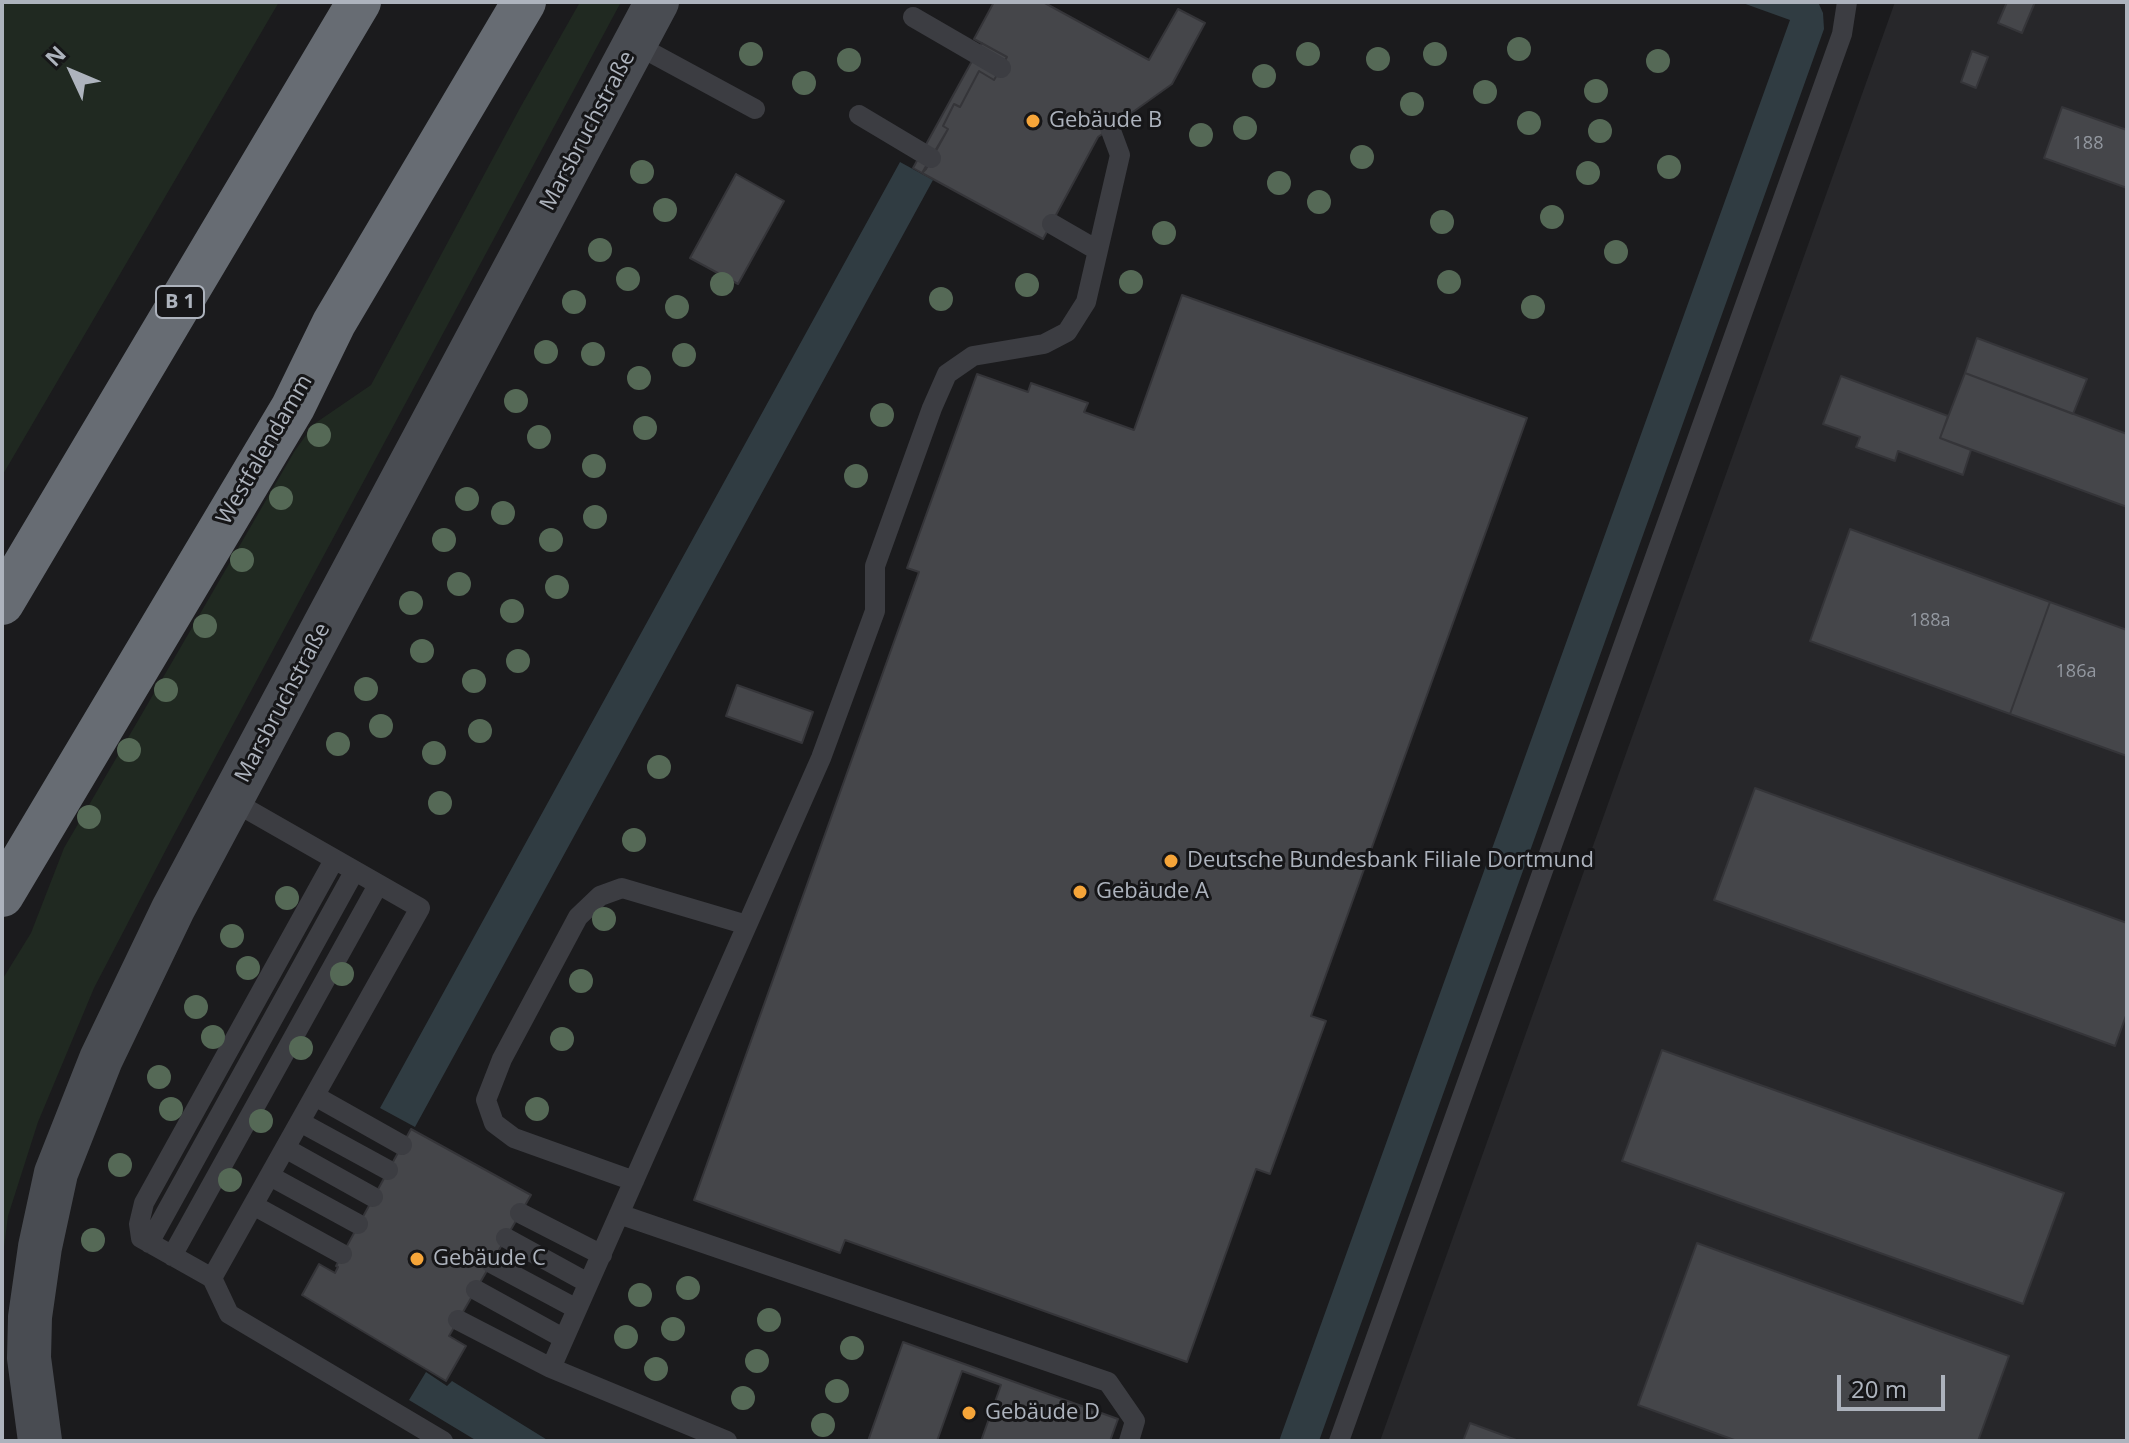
<!DOCTYPE html>
<meta charset="utf-8">
<style>
body{margin:0}
#map{position:relative;width:2129px;height:1443px;overflow:hidden;background:#1b1b1d;font-family:"Open Sans",sans-serif}
canvas{display:block}
.frame{position:absolute;inset:0;border:4px solid #adb3bd;pointer-events:none}
.north{position:absolute;left:32px;top:32px;width:80px;height:80px;-webkit-text-stroke:6px #161618;paint-order:stroke;rotate:314deg;font-size:22px;font-weight:700;line-height:32px;text-align:center;color:#adb3bd}
.north::after{content:'';display:block;margin:auto;width:28px;height:36px;background:#adb3bd;clip-path:polygon(50% 0,100% 100%,50% 72%,0 100%)}
.scale{position:absolute;left:1837px;top:1375px;width:108px;height:36px;box-sizing:border-box;border:4px solid #adb3bd;border-top:0;padding-left:10px;font-size:24px;line-height:28px;white-space:nowrap;color:#adb3bd;-webkit-text-stroke:6px #161618;paint-order:stroke}
</style>
<div id="map">
<canvas width="2129" height="1443"></canvas>
<div class="frame"></div>
<div class="north">N</div>
<div class="scale">20 m</div>
</div>
<script>
const c = document.querySelector('canvas').getContext('2d');
c.lineJoin = 'round';
function fillPath(path, color) { c.fillStyle = color; c.fill(path, 'evenodd'); }
const shape = rows => new Path2D(rows.map(r => 'M' + r).join(''));
function stroke(path, color, width, dash) { c.strokeStyle = color; c.lineWidth = width; c.lineCap = dash ? 'butt' : 'round'; c.setLineDash(dash || []); c.stroke(path); }
function label(font, color, halo, rows, align = 'center') {
  c.font = font + ' "Open Sans",sans-serif'; c.lineWidth = 6; c.setLineDash([]); c.textBaseline = 'middle'; c.strokeStyle = halo; c.fillStyle = color; for (const [text, x, y, turn = 0] of rows) {
    c.save(); c.translate(x, y); c.rotate((+turn || 0) * Math.PI / 180); c.textAlign = isNaN(turn) ? turn : align; if (halo) c.strokeText(text, 0, 0); c.fillText(text, 0, 0); c.restore();
  }
}
fillPath(shape([
 [1895,2,2127,2,2127,1441,1380,1441]
]), '#27272a');
fillPath(shape([
 [2,2,279,2,2,476],
 [580,2,621,2,171,840,94,988,38,1122,8,1216,2,1263,2,980,31,933,64,848,294,452,314,424,371,385,520,108]
]), '#202921');
fillPath(shape([
 [1740,2,1818,2,1823,13,1824,29,1319,1441,1279,1441,1790,20],
 [900,162,933,180,415,1127,380,1108],
 [426,1372,447,1386,452,1381,549,1441,477,1441,409,1400]
]), '#303c42');
const building = shape([
 [994,2,1043,2,1149,60,1178,9,1205,23,1172,84,1098,137,1043,239,922,173,948,129,943,126,954,104,960,107,979,71,994,80,1007,57,974,39,994,2],
 [2007,2,2035,2,2022,33,1998,23,2007,2],
 [982,43,1007,57,994,80,979,71,960,107,954,104,943,126,948,129,926,169,922,173,913,168,982,43],
 [1972,51,1988,57,1976,88,1961,82,1972,51],
 [2062,107,2127,130,2127,188,2044,158,2062,107],
 [736,174,784,201,738,284,690,258,736,174],
 [1182,295,1527,418,1311,1016,1326,1021,1270,1174,1256,1169,1187,1362,845,1240,840,1253,694,1200,919,572,907,568,977,374,1028,392,1031,383,1088,403,1084,412,1134,430,1182,295],
 [1977,338,2087,379,2073,414,1965,373,1977,338],
 [1965,373,2127,434,2127,507,1940,438,1965,373],
 [1841,376,1948,416,1940,438,1971,450,1963,475,1898,451,1895,461,1856,447,1860,437,1823,424,1841,376],
 [1850,529,2050,602,2010,714,1810,641,1850,529],
 [2050,602,2127,630,2127,756,2010,714,2050,602],
 [737,685,813,712,802,743,726,716,737,685],
 [1755,788,2127,923,2127,1013,2115,1046,1714,900,1755,788],
 [1662,1050,2064,1193,2023,1304,1622,1161,1662,1050],
 [411,1129,531,1195,449,1336,466,1346,446,1381,302,1295,319,1264,335,1273,338,1267,336,1266,411,1129],
 [1697,1243,2009,1356,1978,1441,1737,1441,1638,1405,1697,1243],
 [903,1342,1118,1419,1110,1441,868,1441,903,1342],
 [962,1371,1001,1385,981,1441,937,1441,962,1371],
 [1470,1423,1519,1441,1463,1441,1470,1423]
]);
fillPath(building, '#45464a');
stroke(building, '#353539', 2);
stroke(shape([
 [913,17,1001,68],
 [635,44,755,109],
 [859,115,931,158],
 [1052,224,1097,250],
 [334,860,144,1203,139,1224,141,1238,212,1278,229,1314,443,1441],
 [315,1096,402,1145],
 [300,1122,388,1170],
 [285,1148,373,1197],
 [270,1176,358,1224],
 [634,1181,514,1138,494,1123,486,1100,502,1059,578,917,600,896,622,888,747,925],
 [253,1205,342,1254],
 [520,1213,602,1255],
 [619,1214,1108,1382,1135,1421,1129,1441],
 [506,1238,588,1283],
 [149,1243,354,872],
 [172,1256,378,885],
 [491,1263,577,1309],
 [212,1278,420,908,231,800],
 [476,1290,563,1338],
 [458,1320,551,1368],
 [727,1441,551,1368,821,758,875,611,875,566,932,408,947,374,973,356,1044,344,1067,332,1086,302,1120,155,1110,128],
 [1339,1441,1842,34,1847,2]
]), '#3c3d42', 20);
stroke(shape([
 [40,1441,29,1358,30,1317,40,1247,56,1173,101,1059,173,909,657,2]
]), '#494c52', 44);
stroke(shape([
 [2,603,359,2],
 [2,895,293,407,334,323,524,2]
]), '#676c73', 44);
c.fillStyle = '#556956';
for (const [x, y] of [
 [1519,49],
 [751,54],
 [1308,54],
 [1435,54],
 [1378,59],
 [849,60],
 [1658,61],
 [1264,76],
 [804,83],
 [1596,91],
 [1485,92],
 [1412,104],
 [1529,123],
 [1245,128],
 [1600,131],
 [1201,135],
 [1362,157],
 [1669,167],
 [642,172],
 [1588,173],
 [1279,183],
 [1319,202],
 [665,210],
 [1552,217],
 [1442,222],
 [1164,233],
 [600,250],
 [1616,252],
 [628,279],
 [1131,282],
 [1449,282],
 [722,284],
 [1027,285],
 [941,299],
 [574,302],
 [677,307],
 [1533,307],
 [546,352],
 [593,354],
 [684,355],
 [639,378],
 [516,401],
 [882,415],
 [645,428],
 [319,435],
 [539,437],
 [594,466],
 [856,476],
 [281,498],
 [467,499],
 [503,513],
 [595,517],
 [444,540],
 [551,540],
 [242,560],
 [459,584],
 [557,587],
 [411,603],
 [512,611],
 [205,626],
 [422,651],
 [518,661],
 [474,681],
 [366,689],
 [166,690],
 [381,726],
 [480,731],
 [338,744],
 [129,750],
 [434,753],
 [659,767],
 [440,803],
 [89,817],
 [634,840],
 [287,898],
 [604,919],
 [232,936],
 [248,968],
 [342,974],
 [581,981],
 [196,1007],
 [213,1037],
 [562,1039],
 [301,1048],
 [159,1077],
 [171,1109],
 [537,1109],
 [261,1121],
 [120,1165],
 [230,1180],
 [93,1240],
 [688,1288],
 [640,1295],
 [769,1320],
 [673,1329],
 [626,1337],
 [852,1348],
 [757,1361],
 [656,1369],
 [837,1391],
 [743,1398],
 [823,1425]
]) { c.beginPath(); c.arc(x, y, 12, 0, 2 * Math.PI); c.fill(); }
for (const [x, y, r, color] of [
 [1033,121,8,"#f6a539"],
 [1171,861,8,"#f6a539"],
 [1080,892,8,"#f6a539"],
 [417,1259,8,"#f6a539"],
 [969,1413,8,"#f6a539"]
]) { const dot = new Path2D(); dot.arc(x, y, r, 0, 2 * Math.PI); c.fillStyle = color; c.fill(dot); stroke(dot, '#161618', 3); }
label('18px', '#9398a0', null, [
 ["188",2088,144],
 ["188a",1930,621],
 ["186a",2076,672]
]);
for (const [x, y, w] of [
 [180,302,48]
]) { const box = new Path2D(); box.roundRect(x - w / 2, y - 16, w, 32, 6); c.fillStyle = '#161618'; c.fill(box); stroke(box, '#adb3bd', 2); }
label('bold 20px', '#adb3bd', null, [
 ["B 1",180,302]
]);
label('22px', '#adb3bd', '#161618', [
 ["Gebäude B",1049,121],
 ["Deutsche Bundesbank Filiale Dortmund",1187,861],
 ["Gebäude A",1096,892],
 ["Gebäude C",433,1259],
 ["Gebäude D",985,1413]
], 'left');
label('22px', '#adb3bd', '#161618', [
 ["Marsbruchstraße",588,131,-62],
 ["Westfalendamm",265,450,-60],
 ["Marsbruchstraße",283,703,-62]
]);
</script>
